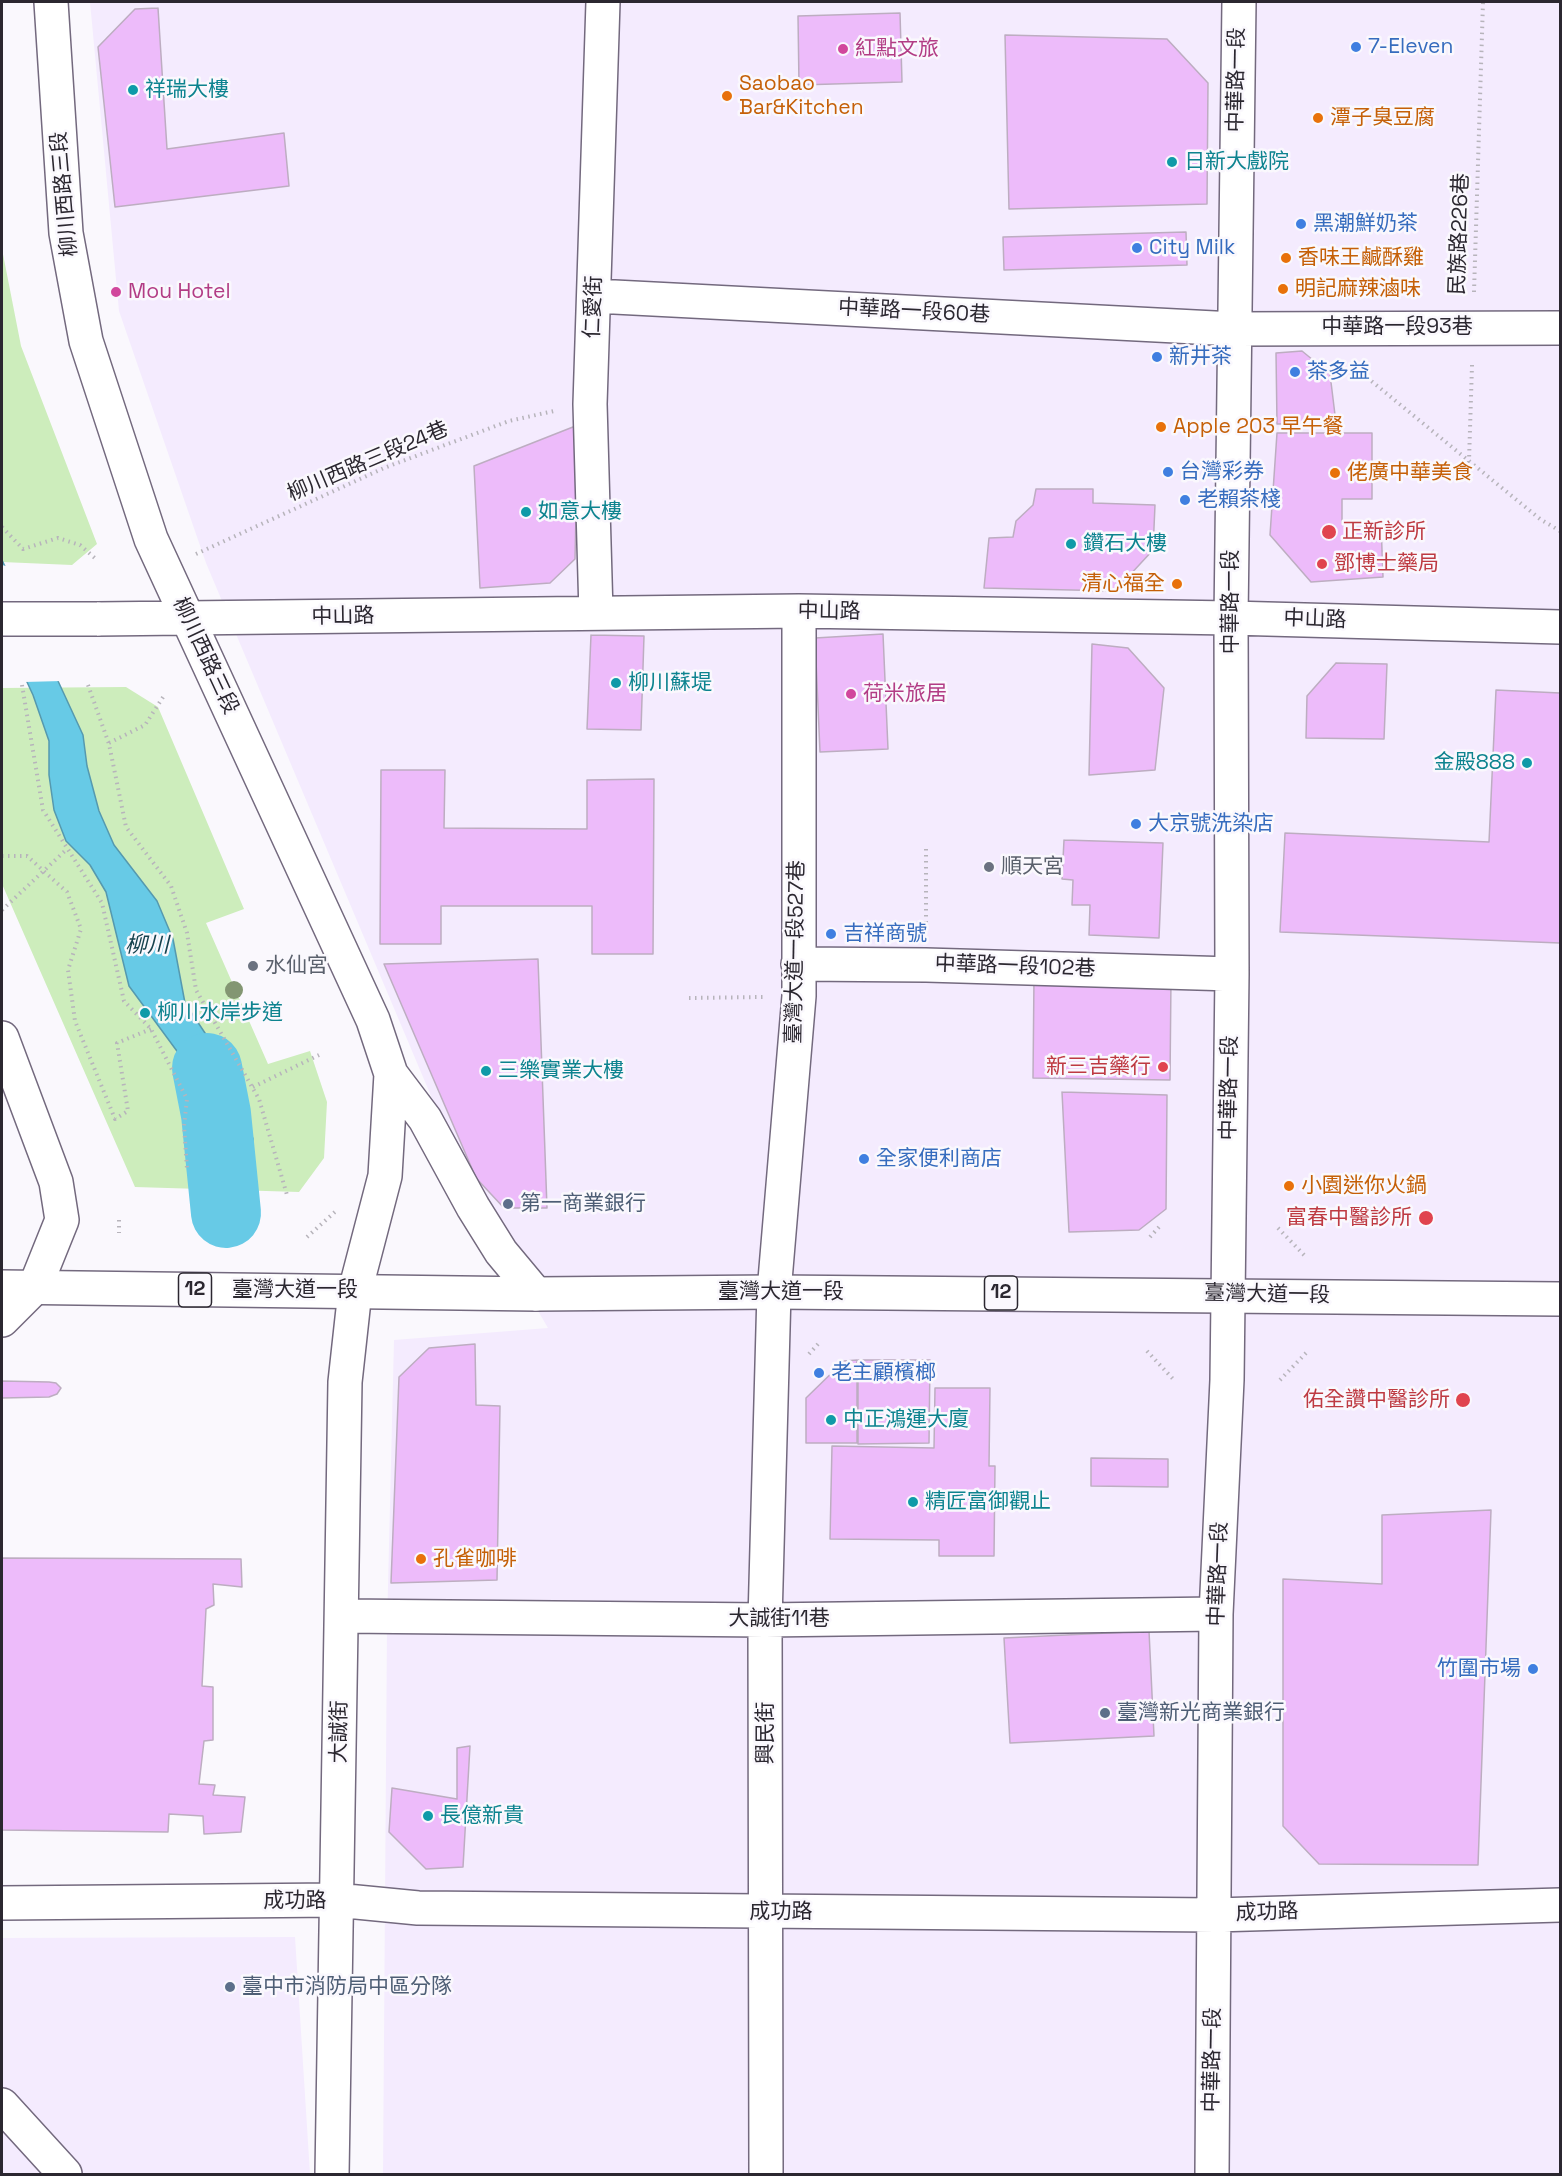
<!DOCTYPE html>
<meta charset="utf-8">
<style>
body{margin:0}
#map{position:relative;width:1562px;height:2176px;overflow:hidden;background:#faf8fd;font-family:"Space Grotesk",sans-serif}
canvas{display:block}
.frame{position:absolute;inset:0;border:3px solid #2b2730;pointer-events:none}
</style>
<div id="map">
<canvas width="1562" height="2176"></canvas>
<div class="frame"></div>
</div>
<script>
const c = document.querySelector('canvas').getContext('2d');
c.lineJoin = 'round';
function fillPath(path, color) { c.fillStyle = color; c.fill(path, 'evenodd'); }
const shape = rows => new Path2D(rows.map(r => 'M' + r).join(''));
function stroke(path, color, width, dash) { c.strokeStyle = color; c.lineWidth = width; c.lineCap = dash ? 'butt' : 'round'; c.setLineDash(dash || []); c.stroke(path); }
function label(font, color, halo, rows, align = 'center') {
  c.font = font + ' "Space Grotesk","Noto Sans TC",sans-serif'; c.lineWidth = 5; c.setLineDash([]); c.textBaseline = 'middle'; c.strokeStyle = halo; c.fillStyle = color; for (const [text, x, y, turn = 0] of rows) {
    c.save(); c.translate(x, y); c.rotate((+turn || 0) * Math.PI / 180); c.textAlign = isNaN(turn) ? turn : align; if (halo) c.strokeText(text, 0, 0); c.fillText(text, 0, 0); c.restore();
  }
}
fillPath(shape([
 [90,2,1560,2,1560,2174,383,2174,387,1627,394,1340,548,1328,480,1212,206,563,129,340,119,311],
 [295,1937,310,2174,2,2174,2,1938]
]), '#f4ebfe');
fillPath(shape([
 [2,249,21,346,97,544,72,565,2,562],
 [126,687,158,707,244,909,206,923,268,1064,310,1051,327,1102,324,1158,299,1192,135,1187,2,884,2,688]
]), '#cdedbc');
const water = shape([
 [2,560,83,735,87,766,99,811,114,845,157,901,173,939,185,1003,225,1063,240,1099,253,1139,250,1161,202,1165,185,1062,129,986,106,892,90,865,66,841,54,810,49,775,49,741,33,695,2,628,2,560]
]);
fillPath(water, '#67cae6');
stroke(water, '#5599af', 1.5);
fillPath(shape([
 [2,565,10,567,62,681,24,682,2,635]
]), '#faf8fd');
stroke(shape([
 [207,1068,216,1114,226,1213]
]), '#67cae6', 70);
const building = shape([
 [158,8,167,149,284,133,289,186,115,207,98,47,135,9,158,8],
 [900,13,902,82,799,85,798,16,900,13],
 [1005,35,1167,39,1208,83,1207,204,1009,209,1005,35],
 [1186,232,1187,265,1004,270,1003,237,1186,232],
 [1302,351,1330,374,1336,423,1277,424,1276,353,1302,351],
 [578,425,575,559,550,583,480,588,474,466,578,425],
 [1277,433,1372,433,1372,499,1342,499,1342,523,1381,523,1383,577,1311,582,1270,535,1277,433],
 [1036,489,1093,489,1093,503,1155,505,1153,550,1115,591,984,588,989,538,1013,537,1016,521,1033,505,1036,489],
 [883,634,888,749,820,752,815,638,883,634],
 [591,635,644,636,641,730,587,729,591,635],
 [1092,644,1128,648,1164,688,1155,770,1089,775,1092,644],
 [1336,663,1387,664,1384,739,1306,738,1307,696,1336,663],
 [1496,690,1560,693,1560,943,1280,932,1285,833,1489,842,1496,690],
 [381,770,445,770,444,828,587,829,587,780,654,779,653,954,592,954,592,906,441,906,441,944,380,944,381,770],
 [1064,840,1163,843,1159,938,1089,935,1090,905,1072,905,1073,880,1062,879,1064,840],
 [538,959,547,1208,504,1208,476,1178,384,964,538,959],
 [1034,977,1171,978,1170,1080,1033,1078,1034,977],
 [1062,1092,1167,1095,1166,1209,1139,1230,1069,1232,1062,1092],
 [475,1344,476,1405,500,1406,497,1580,391,1583,399,1377,429,1348,475,1344],
 [857,1360,857,1443,806,1443,806,1398,844,1361,857,1360],
 [858,1360,930,1360,929,1443,858,1444,858,1360],
 [2,1381,49,1382,56,1383,61,1388,57,1394,49,1397,2,1398,2,1381],
 [935,1388,990,1388,989,1466,995,1466,994,1556,939,1556,939,1540,830,1539,832,1446,934,1448,935,1388],
 [1091,1458,1168,1459,1168,1487,1091,1486,1091,1458],
 [1491,1510,1478,1865,1319,1864,1283,1826,1283,1579,1382,1584,1382,1515,1491,1510],
 [2,1558,241,1559,242,1587,213,1584,214,1605,206,1609,202,1686,213,1687,213,1740,204,1741,199,1784,215,1785,213,1795,245,1797,241,1832,204,1834,203,1816,169,1814,168,1832,2,1830,2,1558],
 [1149,1631,1154,1736,1010,1743,1004,1638,1149,1631],
 [470,1746,463,1867,426,1869,389,1832,392,1788,457,1799,457,1748,470,1746]
]);
fillPath(building, '#edbbfa');
stroke(building, '#bdadc1', 1.5);
const minor = shape([
 [51,2,66,233,86,341,151,539,373,1020,391,1074,385,1176,355,1291,345,1382,332,2174],
 [595,296,1234,329,1560,328],
 [596,613,590,404,603,2],
 [97,619,799,611,1231,618,1560,627],
 [798,964,926,965,1232,974],
 [2,1038,56,1182,62,1220,35,1287,2,1320],
 [391,1074,425,1119,473,1207,501,1252,536,1294],
 [343,1616,765,1620,1216,1614],
 [2,1903,336,1900,418,1908,1215,1915,1560,1905],
 [2,2105,65,2174],
 [766,2174,765,1620,774,1292,799,996,799,611],
 [1212,2174,1216,1614,1227,1380,1232,974,1231,618,1239,2]
]);
const major = shape([
 [2,1287,536,1294,774,1292,1560,1299]
]);
stroke(minor, '#73697e', 36);
stroke(major, '#73697e', 36);
stroke(shape([
 [1474,292,1483,2],
 [1472,365,1469,461,1540,519,1560,531],
 [1353,366,1469,461],
 [2,527,23,549,58,538,80,545,97,560],
 [196,554,384,468,509,421,554,411],
 [22,685,43,810,102,903,124,1001,151,1029,187,1099,184,1126,187,1168],
 [88,685,109,744,126,827,171,886,187,933,196,990,259,1099,287,1195],
 [109,743,145,725,165,694],
 [926,849,926,928],
 [2,856,27,856,67,892,81,929,68,970,75,1021,115,1119,128,1111,117,1043,151,1029],
 [2,910,67,849],
 [689,998,763,997],
 [253,1087,319,1055],
 [119,1220,119,1233],
 [1278,1228,1305,1256],
 [307,1237,337,1210],
 [1150,1237,1159,1227],
 [1147,1351,1174,1380],
 [809,1354,818,1344],
 [1280,1380,1306,1353]
]), '#b7b4bb', 4, [1.5, 4.5]);
stroke(minor, '#fff', 33);
stroke(major, '#fff', 33);
const minorBridge = shape([
 [2,619,97,619]
]);
stroke(minorBridge, '#73697e', 36, []);
stroke(minorBridge, '#fff', 33);
c.fillStyle = '#839672';
for (const [x, y] of [
 [234,990]
]) { c.beginPath(); c.arc(x, y, 9, 0, 2 * Math.PI); c.fill(); }
for (const [x, y, r, color] of [
 [1356,47,6,"#3f7fe0"],
 [843,49,6,"#d1479c"],
 [133,90,6,"#0f9aa8"],
 [727,96,6,"#e8710a"],
 [1318,118,6,"#e8710a"],
 [1172,162,6,"#0f9aa8"],
 [1301,224,6,"#3f7fe0"],
 [1137,248,6,"#3f7fe0"],
 [1286,258,6,"#e8710a"],
 [1283,289,6,"#e8710a"],
 [116,292,6,"#d1479c"],
 [1157,357,6,"#3f7fe0"],
 [1295,372,6,"#3f7fe0"],
 [1161,427,6,"#e8710a"],
 [1168,472,6,"#3f7fe0"],
 [1335,473,6,"#e8710a"],
 [1185,500,6,"#3f7fe0"],
 [526,512,6,"#0f9aa8"],
 [1329,532,8,"#e0444e"],
 [1071,544,6,"#0f9aa8"],
 [1322,564,6,"#e0444e"],
 [1177,584,6,"#e8710a"],
 [616,683,6,"#0f9aa8"],
 [851,694,6,"#d1479c"],
 [1527,763,6,"#0f9aa8"],
 [1136,824,6,"#3f7fe0"],
 [989,867,6,"#6b7280"],
 [831,934,6,"#3f7fe0"],
 [253,966,6,"#6b7280"],
 [145,1013,6,"#0f9aa8"],
 [1163,1067,6,"#e0444e"],
 [486,1071,6,"#0f9aa8"],
 [864,1159,6,"#3f7fe0"],
 [1289,1186,6,"#e8710a"],
 [508,1204,6,"#5c6f8a"],
 [1426,1218,8,"#e0444e"],
 [819,1373,6,"#3f7fe0"],
 [1463,1400,8,"#e0444e"],
 [831,1420,6,"#0f9aa8"],
 [913,1502,6,"#0f9aa8"],
 [421,1559,6,"#e8710a"],
 [1533,1669,6,"#3f7fe0"],
 [1105,1713,6,"#5c6f8a"],
 [428,1816,6,"#0f9aa8"],
 [230,1987,6,"#5c6f8a"]
]) { const dot = new Path2D(); dot.arc(x, y, r, 0, 2 * Math.PI); c.fillStyle = color; c.fill(dot); stroke(dot, '#faf8fd', 2); }
for (const [x, y, w] of [
 [195,1290,33],
 [1001,1293,33]
]) { const box = new Path2D(); box.roundRect(x - w / 2, y - 17, w, 34, 4.5); c.fillStyle = '#faf8fd'; c.fill(box); stroke(box, '#2b2730', 1.5); }
label('bold 20px', '#2b2730', null, [
 ["12",195,1290],
 ["12",1001,1293]
]);
label('21px', '#366cbe', '#faf8fd', [
 ["7-Eleven",1368,47],
 ["黑潮鮮奶茶",1313,224],
 ["City Milk",1149,248],
 ["新井茶",1169,357],
 ["茶多益",1307,372],
 ["台灣彩券",1180,472],
 ["老賴茶棧",1197,500],
 ["大京號洗染店",1148,824],
 ["吉祥商號",843,934],
 ["全家便利商店",876,1159],
 ["老主顧檳榔",831,1373],
 ["竹圍市場",1521,1669,"right"]
], 'left');
label('21px', '#b23c85', '#faf8fd', [
 ["紅點文旅",855,49],
 ["Mou Hotel",128,292],
 ["荷米旅居",863,694]
], 'left');
label('21px', '#2b2730', '#faf8fd', [
 ["中華路一段",1237,80,-89],
 ["柳川西路三段",65,194,-95],
 ["民族路226巷",1460,234,-88],
 ["仁愛街",594,307,-88],
 ["中華路一段60巷",914,312,3],
 ["中華路一段93巷",1397,327],
 ["柳川西路三段24巷",368,462,-23],
 ["中華路一段",1231,602,-90],
 ["中山路",829,612,1],
 ["中山路",343,617,-1],
 ["中山路",1315,620,2],
 ["柳川西路三段",205,656,65],
 ["臺灣大道一段527巷",796,952,-89],
 ["中華路一段102巷",1015,967,2],
 ["中華路一段",1230,1088,-89],
 ["臺灣大道一段",295,1290],
 ["臺灣大道一段",781,1292],
 ["臺灣大道一段",1267,1295,1],
 ["中華路一段",1219,1574,-88],
 ["大誠街11巷",779,1619],
 ["大誠街",340,1732,-89],
 ["興民街",766,1733,-90],
 ["成功路",295,1901],
 ["成功路",781,1912],
 ["成功路",1267,1913,-2],
 ["中華路一段",1213,2060,-89]
]);
label('21px', '#c56008', '#faf8fd', [
 ["Saobao",739,84],
 ["Bar&Kitchen",739,108],
 ["潭子臭豆腐",1330,118],
 ["香味王鹹酥雞",1298,258],
 ["明記麻辣滷味",1295,289],
 ["Apple 203 早午餐",1173,427],
 ["佬廣中華美食",1347,473],
 ["清心福全",1165,584,"right"],
 ["小園迷你火鍋",1301,1186],
 ["孔雀咖啡",433,1559]
], 'left');
label('21px', '#0d838f', '#faf8fd', [
 ["祥瑞大樓",145,90],
 ["日新大戲院",1184,162],
 ["如意大樓",538,512],
 ["鑽石大樓",1083,544],
 ["柳川蘇堤",628,683],
 ["金殿888",1515,763,"right"],
 ["柳川水岸步道",157,1013],
 ["三樂實業大樓",498,1071],
 ["中正鴻運大廈",843,1420],
 ["精匠富御觀止",925,1502],
 ["長億新貴",440,1816]
], 'left');
label('21px', '#be3a42', '#faf8fd', [
 ["正新診所",1342,532,"left"],
 ["鄧博士藥局",1334,564,"left"],
 ["新三吉藥行",1151,1067],
 ["富春中醫診所",1412,1218],
 ["佑全讚中醫診所",1450,1400]
], 'right');
label('21px', '#5b616d', '#faf8fd', [
 ["順天宮",1001,867],
 ["水仙宮",265,966]
], 'left');
label('21px', '#4e5e75', '#faf8fd', [
 ["第一商業銀行",520,1204],
 ["臺灣新光商業銀行",1117,1713],
 ["臺中市消防局中區分隊",242,1987]
], 'left');
label('italic 22px', '#16424e', '#faf8fd', [
 ["柳川",147,946]
]);
</script>
